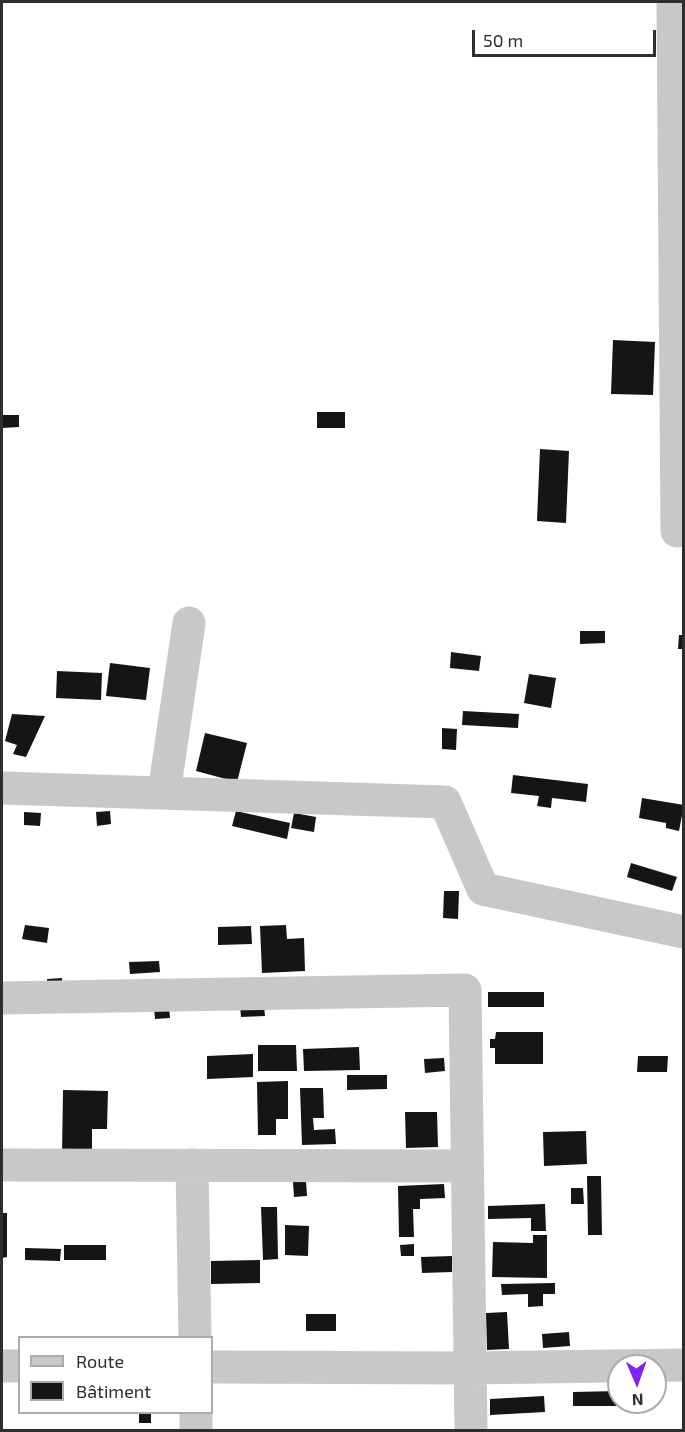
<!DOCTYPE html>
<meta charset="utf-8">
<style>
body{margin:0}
#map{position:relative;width:685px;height:1432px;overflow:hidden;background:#fff;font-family:"Exo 2",sans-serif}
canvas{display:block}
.frame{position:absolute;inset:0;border:3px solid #2e2e2e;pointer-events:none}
.legend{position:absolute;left:18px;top:1336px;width:195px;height:78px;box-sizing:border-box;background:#fff;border:2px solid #ababab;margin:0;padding:8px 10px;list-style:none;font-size:18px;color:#2e2e2e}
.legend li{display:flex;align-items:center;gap:12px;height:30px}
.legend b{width:30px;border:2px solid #ababab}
.north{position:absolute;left:607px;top:1354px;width:60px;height:60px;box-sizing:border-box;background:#fff;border:2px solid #ababab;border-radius:50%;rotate:178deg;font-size:16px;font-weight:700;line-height:24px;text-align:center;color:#2e2e2e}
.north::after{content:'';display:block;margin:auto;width:21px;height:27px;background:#8122f4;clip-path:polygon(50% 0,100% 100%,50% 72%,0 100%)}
.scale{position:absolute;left:472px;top:30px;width:184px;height:27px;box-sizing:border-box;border:3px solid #2e2e2e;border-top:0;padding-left:8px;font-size:18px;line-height:21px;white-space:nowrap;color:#2e2e2e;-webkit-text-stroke:4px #fff;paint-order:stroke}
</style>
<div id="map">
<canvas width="685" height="1432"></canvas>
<div class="frame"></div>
<ul class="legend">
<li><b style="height:8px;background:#c8c8c8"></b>Route</li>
<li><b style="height:16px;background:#151515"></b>Bâtiment</li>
</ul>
<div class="north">N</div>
<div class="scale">50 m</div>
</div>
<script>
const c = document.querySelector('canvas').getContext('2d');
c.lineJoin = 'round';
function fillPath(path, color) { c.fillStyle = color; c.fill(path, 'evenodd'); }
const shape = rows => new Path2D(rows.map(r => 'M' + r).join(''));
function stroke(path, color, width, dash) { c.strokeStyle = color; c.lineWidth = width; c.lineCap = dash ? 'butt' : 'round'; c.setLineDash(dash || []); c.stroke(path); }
fillPath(shape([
 [613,340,655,342,653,395,611,394],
 [317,412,345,412,345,428,317,428],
 [2,415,19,415,19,427,2,428],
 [540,449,569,451,566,523,537,521],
 [580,631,605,631,605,643,580,644],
 [679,635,684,635,684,649,678,649],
 [451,652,481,656,479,671,450,668],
 [110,663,150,668,146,700,106,696],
 [57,671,102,673,101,700,56,698],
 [529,674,556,678,551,708,524,703],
 [463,711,519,714,518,728,462,725],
 [12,714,45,716,26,757,13,754,17,745,5,741],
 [442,728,457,729,456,750,442,749],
 [205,733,247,743,237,782,196,771],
 [513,775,588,784,586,802,552,798,551,808,537,806,539,796,511,793],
 [642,798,684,805,679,831,666,828,666,823,639,818],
 [110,811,111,824,97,826,96,812],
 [236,811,290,823,287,839,232,826],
 [24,812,41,813,40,826,24,825],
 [294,813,316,817,314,832,291,828],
 [631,863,677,877,672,891,627,877],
 [444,891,459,891,458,919,443,918],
 [25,925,49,928,47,943,22,939],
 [286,925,287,939,304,938,305,971,262,973,260,926],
 [251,926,252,944,218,945,218,927],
 [159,961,160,972,130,974,129,962],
 [62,978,63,989,48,990,47,979],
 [488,992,544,992,544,1007,488,1007],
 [240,1006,264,1006,265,1016,241,1017],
 [154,1007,169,1007,170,1018,155,1019],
 [496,1032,543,1032,543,1064,495,1064,495,1048,490,1048,490,1039,495,1039],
 [258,1045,296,1045,297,1071,258,1071],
 [359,1047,360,1070,304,1071,303,1049],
 [253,1054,253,1077,207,1079,207,1056],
 [638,1056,668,1056,667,1072,637,1072],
 [444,1058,445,1071,425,1073,424,1059],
 [347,1075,387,1075,387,1089,347,1090],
 [288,1081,288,1119,276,1119,276,1135,258,1135,257,1082],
 [300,1088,323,1088,324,1118,313,1118,314,1130,335,1129,336,1144,302,1145],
 [63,1090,108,1091,107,1129,92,1129,92,1156,62,1155],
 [405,1112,437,1112,438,1147,406,1148],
 [586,1131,587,1164,544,1166,543,1132],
 [587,1176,601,1176,602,1235,588,1235],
 [306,1181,307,1196,294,1197,293,1182],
 [444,1184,445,1198,420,1199,420,1209,413,1209,414,1237,399,1237,398,1186],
 [571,1188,583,1188,584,1204,571,1204],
 [545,1204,546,1231,531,1231,531,1218,488,1219,488,1206],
 [261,1207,277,1207,278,1259,263,1260],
 [2,1213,7,1213,7,1257,2,1258],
 [285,1225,309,1226,308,1256,285,1255],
 [533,1235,547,1235,547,1278,492,1277,493,1242,533,1243],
 [414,1244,414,1256,401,1256,400,1245],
 [64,1245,106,1245,106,1260,64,1260],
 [25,1248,61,1249,60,1261,25,1260],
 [452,1256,452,1272,422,1273,421,1257],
 [260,1260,260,1283,211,1284,211,1261],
 [555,1283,555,1294,543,1294,543,1306,528,1307,528,1294,502,1295,501,1284],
 [507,1312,509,1349,487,1350,486,1313],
 [306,1314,336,1314,336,1331,306,1331],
 [569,1332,570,1346,543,1348,542,1334],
 [619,1391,619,1402,621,1402,621,1406,573,1406,573,1392],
 [544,1396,545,1412,490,1415,490,1399],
 [139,1412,151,1412,151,1423,139,1423]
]), '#151515');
stroke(shape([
 [673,2,677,531],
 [2,788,445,802,483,889,684,932],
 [164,793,189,623],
 [2,998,465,990,471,1430],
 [2,1165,467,1166],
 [192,1165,195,1338],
 [2,1366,20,1366],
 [212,1367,470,1368,684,1365],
 [196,1412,196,1430]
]), '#c8c8c8', 33);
</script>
